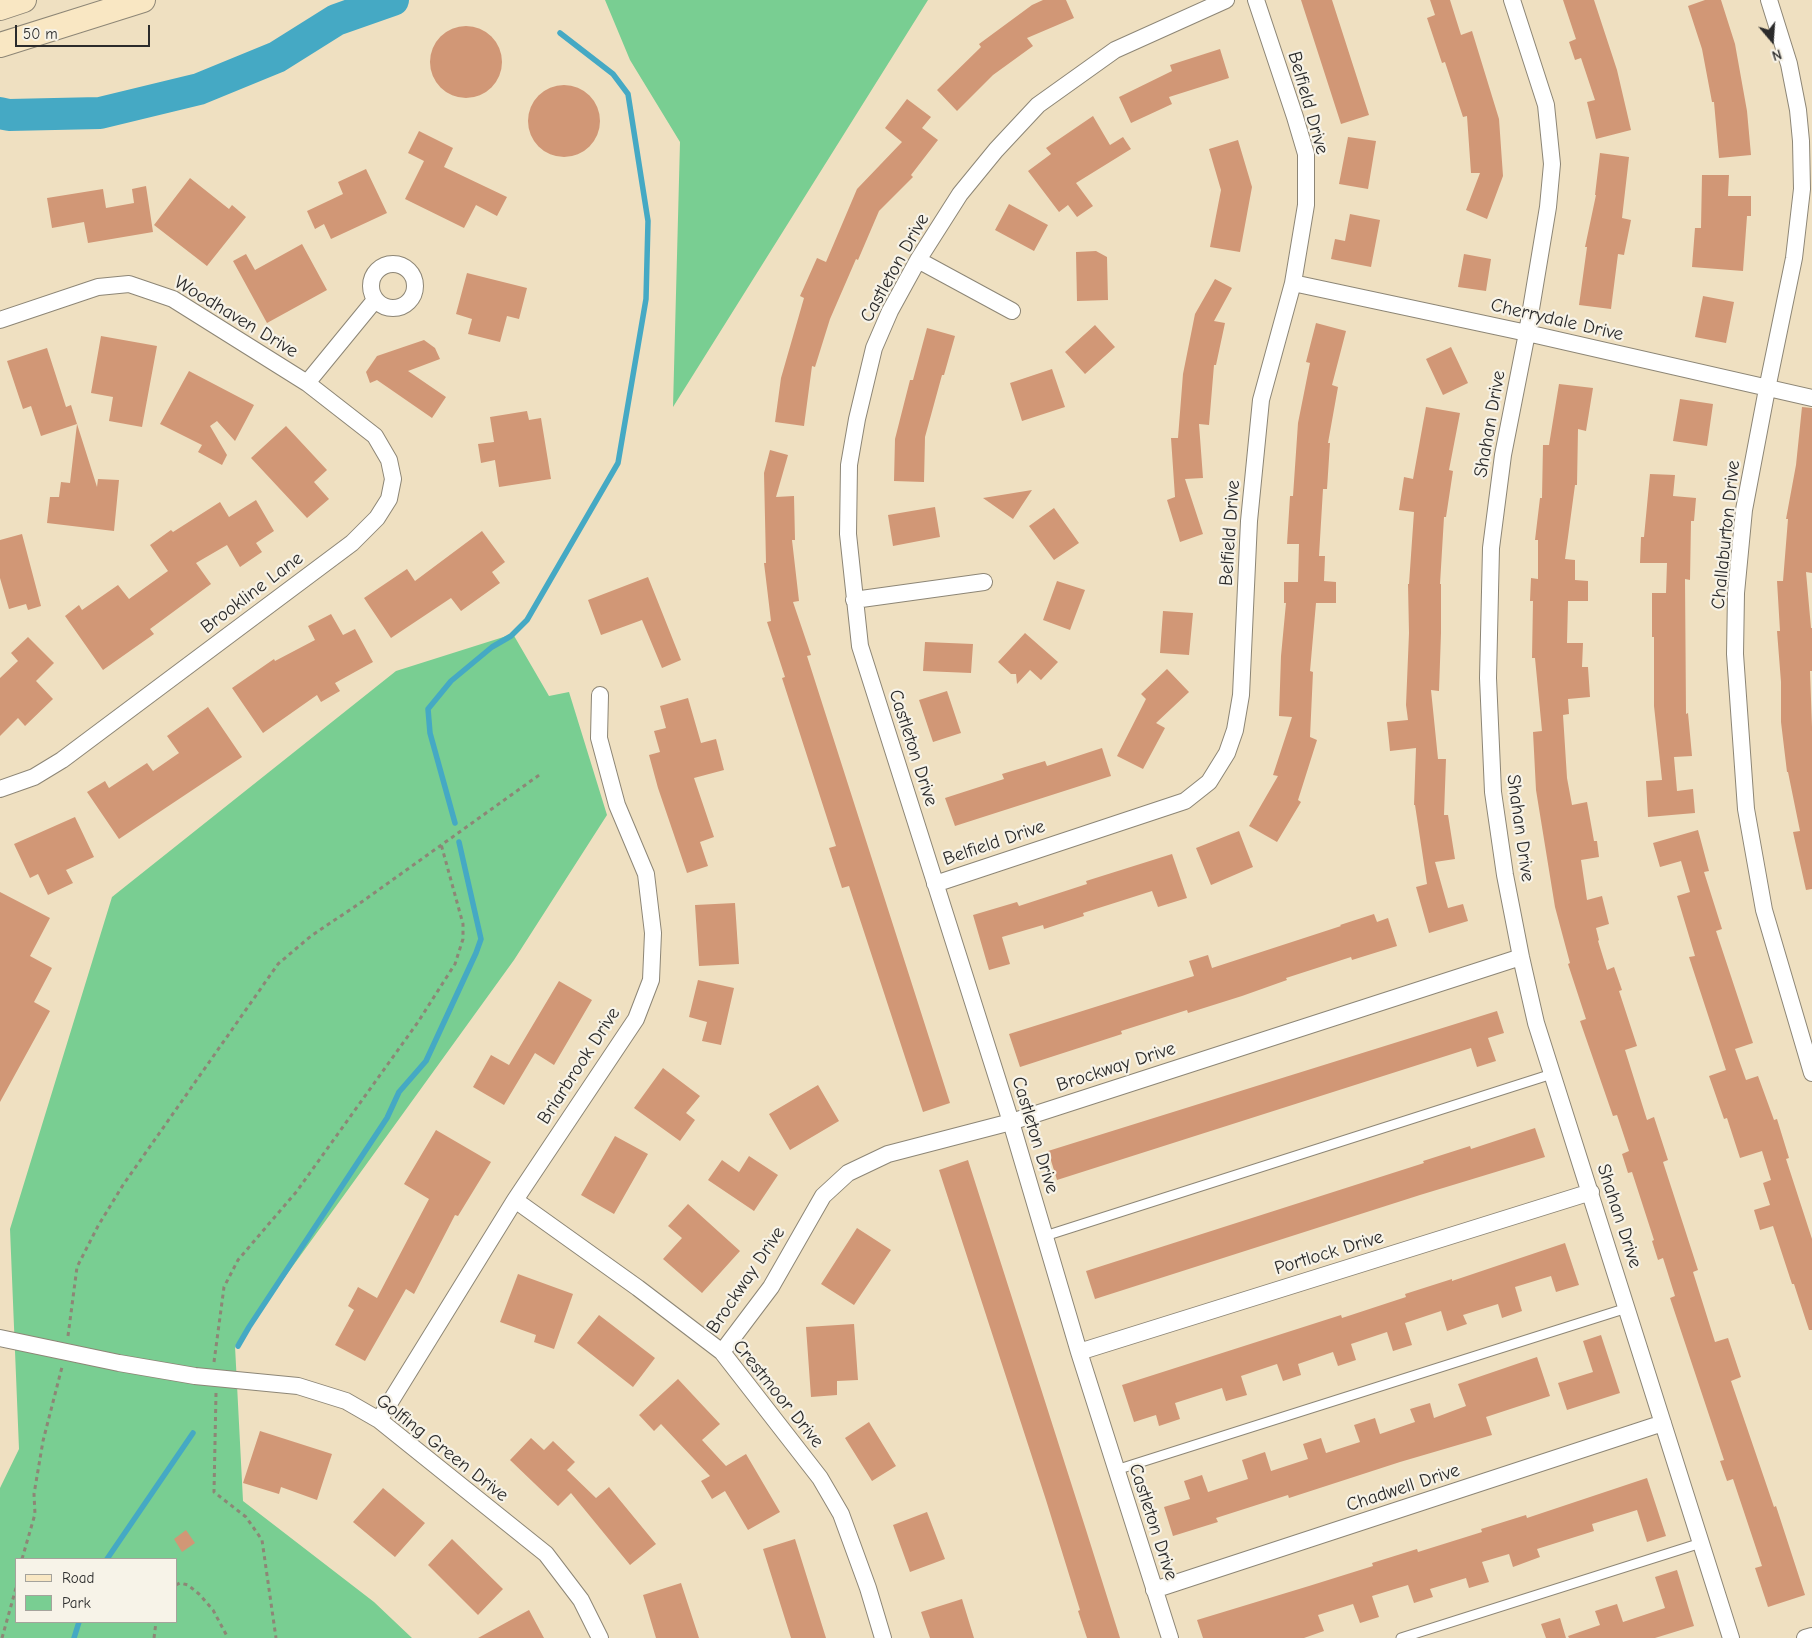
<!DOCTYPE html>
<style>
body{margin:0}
#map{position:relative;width:1812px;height:1638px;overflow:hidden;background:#efe0c1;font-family:"Comic Neue",sans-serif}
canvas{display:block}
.legend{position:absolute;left:15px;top:1558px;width:162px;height:65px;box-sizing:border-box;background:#f7f3e8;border:1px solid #a5a39c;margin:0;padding:6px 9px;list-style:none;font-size:15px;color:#2b2b2b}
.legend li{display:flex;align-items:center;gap:10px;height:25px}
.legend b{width:25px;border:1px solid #a5a39c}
.north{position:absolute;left:1747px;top:15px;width:50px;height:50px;-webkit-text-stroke:4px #f7f3e8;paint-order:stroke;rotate:162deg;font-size:14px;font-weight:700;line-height:20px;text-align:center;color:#2b2b2b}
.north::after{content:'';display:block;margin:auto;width:18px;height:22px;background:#2b2b2b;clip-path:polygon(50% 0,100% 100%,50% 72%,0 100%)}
.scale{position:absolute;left:15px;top:25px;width:135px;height:22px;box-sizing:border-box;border:2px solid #2b2b2b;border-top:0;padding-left:6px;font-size:15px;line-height:18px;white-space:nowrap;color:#2b2b2b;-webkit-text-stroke:4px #f7f3e8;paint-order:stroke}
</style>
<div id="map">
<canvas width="1812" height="1638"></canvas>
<ul class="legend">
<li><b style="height:6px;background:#f9e7c3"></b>Road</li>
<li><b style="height:14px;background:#79ce92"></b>Park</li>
</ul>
<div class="north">N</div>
<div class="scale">50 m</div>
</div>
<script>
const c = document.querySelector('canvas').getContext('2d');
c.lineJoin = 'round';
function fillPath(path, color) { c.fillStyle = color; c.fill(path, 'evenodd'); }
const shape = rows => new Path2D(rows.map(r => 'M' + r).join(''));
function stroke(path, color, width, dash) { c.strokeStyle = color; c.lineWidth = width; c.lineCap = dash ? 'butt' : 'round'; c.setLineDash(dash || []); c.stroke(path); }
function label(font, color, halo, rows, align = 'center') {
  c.font = font + ' "Comic Neue",sans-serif'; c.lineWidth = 4.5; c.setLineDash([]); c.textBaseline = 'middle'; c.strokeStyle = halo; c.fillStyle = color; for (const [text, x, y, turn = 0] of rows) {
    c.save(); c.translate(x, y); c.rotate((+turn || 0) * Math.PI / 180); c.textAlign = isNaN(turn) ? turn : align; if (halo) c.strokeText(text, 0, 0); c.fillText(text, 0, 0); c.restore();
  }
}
fillPath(shape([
 [605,0,928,0,673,407,680,142,630,60],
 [513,634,549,696,569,692,607,815,514,960,235,1346,243,1501,374,1602,412,1638,0,1638,0,1488,19,1449,10,1229,112,897,396,671],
 [16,1559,176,1559,176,1622,16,1622]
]), '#79ce92');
stroke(shape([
 [455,823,430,733,428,709,451,681,492,647,511,636,527,620,618,463,646,299,648,221,628,94,613,74,560,33],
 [238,1346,249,1327,387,1118,399,1092,426,1061,476,953,481,939,459,842],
 [107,1559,193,1433],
 [74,1638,79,1622]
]), '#45a9c4', 5.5);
stroke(shape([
 [0,113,9,115,100,113,199,89,277,57,336,20,393,0]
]), '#45a9c4', 32);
fillPath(shape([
 [1043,0,1066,0,1074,18,1027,38,1033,46,993,75,957,111,937,90,981,47,979,44,1032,5],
 [1301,0,1332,0,1369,115,1341,124],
 [1430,0,1450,0,1461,35,1472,31,1499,119,1503,176,1487,219,1466,210,1480,173,1471,173,1467,116,1463,117,1445,62,1442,63,1427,18,1435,15],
 [1563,0,1594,0,1617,70,1631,130,1596,139,1587,102,1595,100,1581,58,1575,60,1569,42,1576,39],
 [1705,0,1721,0,1735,44,1747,111,1751,155,1719,158,1714,102,1712,102,1702,49,1688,6],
 '430 62a36 36 0 1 1 72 0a36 36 0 1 1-72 0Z',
 [1220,49,1229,78,1169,97,1172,104,1131,123,1119,97,1172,71,1170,65],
 '528 121a36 36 0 1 1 72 0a36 36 0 1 1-72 0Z',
 [907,99,931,117,922,128,938,140,911,175,913,177,879,211,858,260,856,259,830,319,815,367,812,366,804,426,775,422,781,378,804,298,800,296,817,258,826,262,857,189,902,142,885,128],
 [1093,116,1110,145,1123,137,1131,149,1076,183,1093,206,1077,217,1068,205,1059,212,1028,171,1051,154,1046,148],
 [419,131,453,148,444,167,507,197,497,216,476,205,464,228,405,199,424,161,408,153],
 [1348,137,1376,141,1368,189,1339,184],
 [1238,140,1252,187,1240,252,1210,247,1221,190,1209,149],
 [1600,153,1629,157,1622,218,1631,220,1624,255,1618,254,1611,309,1579,305,1587,247,1585,247,1596,195,1595,195],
 [366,169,387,213,331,239,324,224,315,229,307,211,343,194,338,182],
 [1702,175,1729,175,1728,196,1751,196,1751,216,1747,216,1743,271,1692,267,1695,228,1701,228],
 [190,178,229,209,232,205,246,217,207,266,154,225],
 [146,186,153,232,88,243,84,222,52,228,47,198,103,189,106,208,134,203,132,189],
 [1009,204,1048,225,1034,251,995,230],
 [1350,214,1380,220,1371,267,1331,259,1335,239,1345,241],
 [302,244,327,290,267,323,233,261,246,254,255,270],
 [1096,251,1107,257,1108,300,1077,301,1076,252],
 [1464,254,1491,259,1486,291,1458,287],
 [467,273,527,288,519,319,507,316,500,342,468,334,472,319,456,314],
 [1215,279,1232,288,1214,321,1225,323,1216,365,1214,365,1209,425,1199,424,1203,478,1185,479,1203,534,1180,542,1167,500,1175,497,1171,438,1178,438,1183,374,1195,314],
 [1703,296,1734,302,1726,343,1695,337],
 [1316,323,1346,331,1332,385,1338,387,1328,443,1330,443,1327,489,1323,489,1319,556,1325,556,1324,581,1336,582,1336,603,1316,603,1310,671,1313,672,1310,737,1317,740,1298,800,1301,802,1277,842,1249,826,1278,776,1273,775,1292,717,1279,716,1281,656,1286,603,1284,603,1284,582,1298,582,1299,544,1287,544,1290,496,1293,496,1298,423,1310,363,1306,362],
 [1095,325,1115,347,1085,374,1065,352],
 [927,328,955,336,944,375,942,375,925,437,924,482,894,481,895,439,910,380,913,380],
 [101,336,157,346,142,427,109,421,113,397,91,393],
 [424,340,435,348,440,359,408,371,446,397,432,418,377,380,370,383,366,372,377,356],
 [1451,347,1468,383,1443,395,1426,359],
 [47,348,66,407,71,405,97,487,98,479,119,480,114,531,47,523,50,497,59,497,61,482,70,483,77,424,41,436,31,406,23,409,7,361],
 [1052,369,1065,407,1022,421,1010,383],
 [189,371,254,405,235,441,217,421,210,426,227,455,222,465,198,452,202,445,160,424],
 [1559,384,1593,388,1586,431,1578,429,1577,485,1575,485,1565,559,1575,560,1575,580,1588,581,1588,601,1568,601,1567,643,1583,643,1582,667,1588,667,1590,697,1568,699,1569,714,1563,715,1567,778,1572,805,1587,802,1594,841,1597,841,1599,857,1581,860,1587,900,1602,896,1609,924,1596,928,1599,940,1598,941,1607,970,1614,967,1622,990,1619,991,1637,1046,1625,1050,1647,1120,1654,1117,1668,1160,1663,1162,1698,1270,1693,1272,1715,1342,1728,1338,1741,1377,1731,1381,1774,1507,1776,1506,1805,1595,1768,1607,1755,1568,1762,1566,1733,1479,1727,1481,1720,1461,1724,1460,1670,1298,1675,1296,1663,1258,1658,1260,1652,1241,1654,1240,1632,1172,1628,1173,1622,1154,1629,1151,1617,1115,1613,1116,1580,1021,1586,1019,1568,964,1570,963,1555,907,1536,790,1533,732,1542,731,1535,658,1532,658,1533,601,1530,601,1531,578,1538,579,1538,540,1535,540,1540,498,1542,498,1543,445,1549,445],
 [1680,399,1713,404,1707,446,1673,441],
 [1426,407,1460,413,1449,470,1453,471,1446,517,1444,517,1440,584,1441,584,1441,633,1439,691,1431,690,1438,759,1446,759,1444,815,1448,815,1455,859,1435,862,1448,908,1463,904,1468,921,1429,933,1416,887,1427,884,1415,805,1414,805,1416,748,1390,751,1387,722,1408,720,1406,705,1409,633,1408,584,1409,584,1414,512,1399,510,1404,477,1413,479],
 [1802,407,1812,408,1812,573,1806,572,1811,628,1812,628,1812,671,1810,671,1812,727,1812,889,1806,890,1793,832,1800,831,1788,772,1787,772,1781,722,1781,682,1777,631,1780,631,1777,581,1783,581,1788,519,1786,519,1796,465],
 [527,411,529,420,541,418,551,479,499,487,495,460,481,463,478,444,494,442,490,417],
 [286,426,327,470,314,482,329,499,307,518,251,458],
 [770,450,788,455,776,497,794,496,795,540,792,540,799,601,793,602,811,655,807,656,950,1103,923,1112,849,886,842,888,829,848,836,846,782,678,785,677,767,622,771,621,764,563,766,563,764,473],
 [1650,474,1675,475,1673,496,1696,498,1694,521,1691,521,1690,580,1685,579,1686,714,1688,713,1692,756,1674,757,1677,791,1693,789,1695,813,1648,817,1646,781,1662,780,1654,706,1654,637,1652,637,1652,593,1666,593,1667,563,1640,563,1641,537,1644,537],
 [1032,490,1013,519,983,498],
 [256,500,274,531,256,543,262,552,240,567,227,545,196,563,211,584,150,629,154,634,103,670,65,616,79,605,82,610,118,585,129,599,168,571,150,545,171,530,173,532,220,502,229,517],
 [935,507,940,537,893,546,888,515],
 [1054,508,1079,543,1054,560,1029,526],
 [482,531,505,562,492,572,500,583,461,611,451,598,391,638,364,598,407,569,415,581],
 [22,534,41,606,28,610,26,604,9,609,0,578,0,540],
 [648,577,681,660,662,668,642,620,601,635,588,600],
 [1057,581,1085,590,1070,630,1043,620],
 [1163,611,1193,613,1189,655,1160,653],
 [331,614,343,635,355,629,373,662,335,683,340,691,321,702,317,695,263,733,232,688,274,659,275,661,315,640,308,626],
 [1025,633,1058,662,1041,680,1030,670,1017,684,1016,674,1011,674,998,662],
 [28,637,54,663,36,681,53,699,25,726,18,718,0,736,0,678,18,661,11,653],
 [925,642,973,644,971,673,923,671],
 [1167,669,1189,692,1156,723,1165,728,1143,769,1117,756,1146,699,1141,694],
 [947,691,961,733,933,742,919,700],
 [688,698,701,743,716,739,724,770,694,778,714,837,700,842,708,866,687,873,658,788,649,755,660,752,654,731,666,728,660,706],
 [208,707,242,757,119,839,87,792,105,781,109,788,147,763,153,771,179,753,167,736],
 [1102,748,1111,776,955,826,945,798,1004,779,1002,774,1045,761,1047,766],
 [75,817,94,857,66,870,73,883,48,895,38,874,30,878,14,844],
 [1698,830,1709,871,1704,872,1722,929,1716,931,1753,1043,1735,1049,1746,1080,1758,1076,1774,1120,1777,1119,1789,1158,1786,1159,1812,1239,1812,1330,1809,1330,1794,1284,1792,1284,1773,1226,1760,1230,1754,1210,1770,1205,1763,1183,1771,1180,1762,1151,1740,1158,1727,1118,1724,1119,1709,1076,1726,1070,1689,957,1695,956,1677,896,1690,892,1681,861,1660,867,1653,843],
 [1239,831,1253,867,1211,885,1196,848],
 [1172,854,1187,898,1158,907,1152,891,1083,913,1084,916,1044,929,1043,925,1002,937,1010,964,989,970,973,915,1017,902,1019,906,1087,884,1086,881],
 [0,892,50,918,30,956,52,968,34,1002,50,1011,0,1102],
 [735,903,739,964,699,966,695,905],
 [1374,914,1377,922,1388,918,1397,946,1352,960,1351,957,1286,978,1287,980,1242,996,1188,1013,1187,1010,1121,1031,1122,1034,1020,1067,1009,1034,1194,976,1189,961,1208,955,1212,968,1341,926,1340,925],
 [698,980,734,988,721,1045,702,1041,707,1022,689,1017],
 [559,981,592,1000,554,1065,535,1053,504,1105,473,1087,491,1055,509,1065],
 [1497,1011,1504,1033,1488,1038,1496,1061,1477,1067,1471,1048,1057,1180,1048,1151],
 [663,1068,700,1096,686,1113,695,1120,680,1141,634,1108],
 [818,1085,839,1121,790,1150,769,1114],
 [1535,1128,1545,1157,1420,1195,1095,1299,1086,1271,1424,1163,1423,1161,1470,1146,1471,1149],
 [436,1130,491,1162,458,1216,455,1215,414,1294,406,1289,365,1361,335,1345,354,1310,348,1306,358,1287,377,1298,429,1199,404,1184],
 [615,1136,648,1154,614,1214,581,1195],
 [749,1156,778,1175,754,1211,708,1180,722,1160,739,1172],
 [968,1160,1087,1533,1120,1638,1087,1638,1078,1611,1080,1610,1046,1500,939,1170],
 [688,1204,740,1251,702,1293,663,1259,682,1238,668,1226],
 [857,1228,891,1250,854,1305,821,1284],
 [1565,1243,1579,1285,1556,1292,1551,1276,1515,1287,1522,1311,1502,1318,1498,1304,1463,1315,1467,1324,1447,1331,1441,1311,1405,1323,1412,1345,1393,1351,1387,1332,1351,1344,1356,1360,1338,1366,1333,1352,1298,1364,1301,1375,1283,1381,1277,1364,1241,1376,1247,1395,1226,1401,1222,1388,1175,1403,1180,1419,1159,1426,1156,1415,1134,1422,1122,1385,1341,1315,1342,1318,1406,1297,1405,1294,1452,1279,1452,1281],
 [518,1274,573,1294,554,1349,534,1342,536,1335,500,1322],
 [599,1315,655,1358,633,1387,577,1343],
 [854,1324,858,1380,837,1381,837,1395,811,1397,806,1327],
 [1601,1335,1620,1393,1567,1410,1558,1383,1593,1372,1583,1341],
 [1537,1357,1550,1396,1486,1417,1492,1435,1400,1462,1289,1498,1288,1495,1216,1518,1218,1522,1173,1536,1164,1507,1190,1499,1184,1481,1202,1475,1208,1492,1248,1479,1242,1460,1265,1452,1271,1471,1308,1459,1303,1444,1321,1438,1326,1453,1360,1442,1354,1425,1375,1418,1380,1434,1415,1422,1410,1409,1430,1403,1434,1418,1466,1406,1458,1384],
 [678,1379,720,1424,702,1440,726,1466,746,1454,780,1512,748,1530,725,1491,712,1499,701,1481,710,1476,661,1424,654,1431,639,1415],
 [869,1422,896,1466,872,1481,845,1438],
 [260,1431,332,1454,317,1500,281,1487,279,1494,243,1483],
 [531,1438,544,1450,553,1441,575,1462,567,1470,596,1498,609,1487,656,1544,630,1565,571,1493,558,1506,510,1460],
 [1647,1478,1666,1536,1647,1542,1637,1510,1592,1524,1594,1531,1537,1549,1540,1557,1513,1567,1509,1554,1482,1562,1489,1582,1469,1588,1466,1578,1430,1589,1433,1597,1414,1603,1408,1585,1372,1596,1379,1617,1360,1623,1353,1604,1318,1615,1324,1631,1304,1638,1203,1638,1197,1620,1309,1586,1373,1566,1372,1563,1417,1549,1418,1552,1482,1532,1481,1529,1526,1515,1527,1518],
 [383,1488,425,1523,395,1557,353,1522],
 [927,1512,945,1559,910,1572,893,1525],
 [186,1530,195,1543,182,1552,174,1539],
 [452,1539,503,1589,478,1615,428,1565],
 [795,1539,826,1638,791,1638,763,1549],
 [1677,1570,1694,1626,1655,1638,1569,1638,1568,1636,1600,1625,1595,1611,1617,1604,1623,1622,1665,1608,1655,1577],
 [681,1583,699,1638,656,1638,643,1595],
 [962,1599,974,1638,930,1638,921,1612],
 [529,1610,544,1638,478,1638],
 [1560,1618,1566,1638,1546,1638,1541,1624]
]), '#d19776');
const service = shape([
 [1045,1236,1552,1074],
 [1116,1470,1627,1308],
 [1401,1638,1701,1543]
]);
const minor = shape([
 [1512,0,1546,105,1552,164,1548,207,1527,333,1503,455,1491,548,1488,678,1493,792,1505,875,1521,957,1536,1023,1731,1638],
 [1769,0,1789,64,1798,110,1801,141,1802,189,1794,258,1767,389,1744,510,1736,593,1735,654,1746,809,1764,910,1812,1073],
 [918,260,1012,311],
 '371 286a22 22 0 1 1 44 0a22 22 0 1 1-44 0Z',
 [1293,283,1527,333,1812,398],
 [0,320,98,287,129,284,173,299,307,383,375,436,389,460,393,479,389,499,377,518,352,543,62,760,34,777,0,789],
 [307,383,375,300],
 [854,600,984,582],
 [935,884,1185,801,1209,782,1227,753,1235,730,1241,695,1249,521,1261,400,1293,283,1306,205,1306,154,1295,117,1256,0],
 [515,1200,638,1288,722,1352,820,1478,841,1514,868,1588,883,1638],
 [0,1338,119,1363,195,1376,298,1386,346,1401,379,1420,546,1554,581,1600,600,1638],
 [722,1352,771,1287,823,1196,848,1173,888,1154,1011,1122,1521,957],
 [1079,1352,1591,1192],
 [379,1420,515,1200,636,1019,651,980,653,933,646,874,617,805,599,738,600,695],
 [1154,1590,1663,1423],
 [1170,1638,1079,1352,1011,1122,860,646,848,534,849,465,857,419,874,348,890,311,918,260,960,194,996,150,1038,105,1115,50,1226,0],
 [1805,1638,1812,1636]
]);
const secondary = shape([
 [0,8,24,0],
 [0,45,143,0]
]);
stroke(service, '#8d8676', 11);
stroke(minor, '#8d8676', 18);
stroke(secondary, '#8d8676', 26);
stroke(shape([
 [68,1336,77,1267,98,1226,123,1185,278,964,311,936,363,901,542,773],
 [214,1362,224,1287,238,1260,297,1191,418,1022,455,964,463,939,463,924,441,844],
 [216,1393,214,1492,246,1517,262,1540,276,1638],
 [22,1559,35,1514,34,1494,43,1441,62,1367],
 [176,1585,180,1583,188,1585,199,1594,213,1610,228,1638],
 [2,1638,16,1588],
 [154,1638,156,1622]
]), '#8d8676', 3, [4, 4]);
stroke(service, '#fff', 9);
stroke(minor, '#fff', 16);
stroke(secondary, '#f9e7c3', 24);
label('19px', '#2b2b2b', '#f7f3e8', [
 ["Belfield Drive",1308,103,74],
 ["Castleton Drive",895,268,-61],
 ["Woodhaven Drive",236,317,31],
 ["Cherrydale Drive",1557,320,13],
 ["Shahan Drive",1490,424,-80],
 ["Belfield Drive",1230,533,-86],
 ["Challaburton Drive",1726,535,-84],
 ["Brookline Lane",252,593,-37],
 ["Castleton Drive",913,748,72],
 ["Shahan Drive",1520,828,82],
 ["Belfield Drive",994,843,-19],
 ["Briarbrook Drive",579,1066,-57],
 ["Brockway Drive",1116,1067,-18],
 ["Castleton Drive",1035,1135,73],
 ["Shahan Drive",1619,1216,72],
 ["Portlock Drive",1329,1253,-17],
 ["Brockway Drive",746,1280,-56],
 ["Crestmoor Drive",778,1394,51],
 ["Golfing Green Drive",442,1448,38],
 ["Chadwell Drive",1403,1488,-18],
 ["Castleton Drive",1153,1522,72]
]);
</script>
